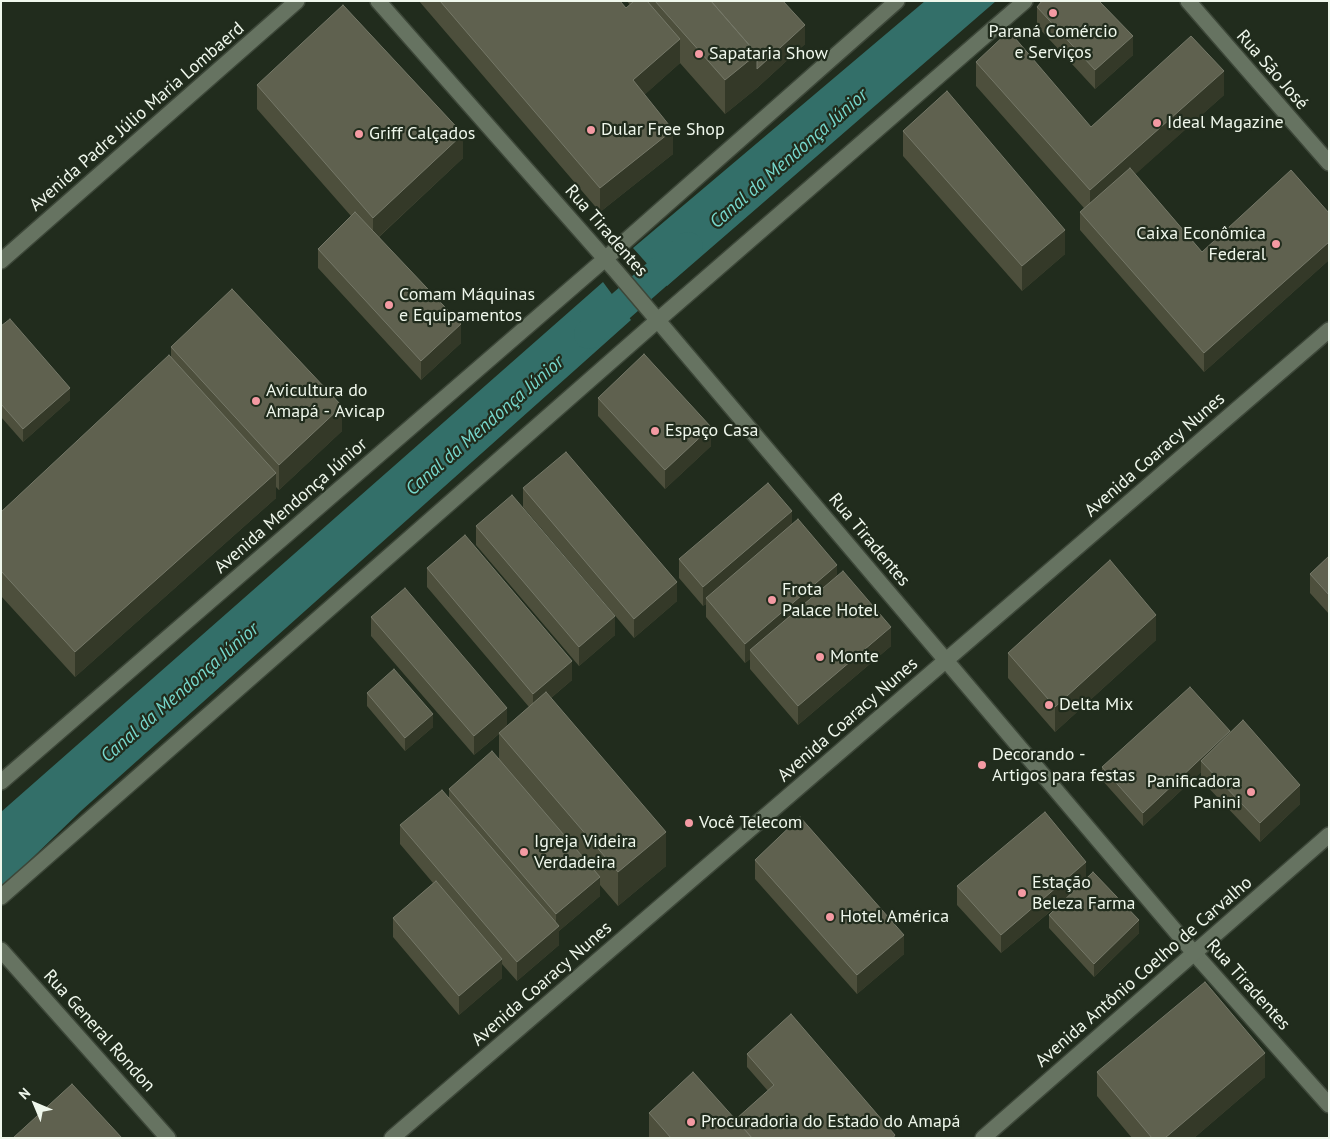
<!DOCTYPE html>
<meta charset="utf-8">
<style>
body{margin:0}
#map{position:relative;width:1330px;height:1139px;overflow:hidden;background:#212c1d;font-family:"PT Sans",sans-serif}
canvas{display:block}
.frame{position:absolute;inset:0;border:2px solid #eff7ec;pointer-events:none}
.north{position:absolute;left:10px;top:1079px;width:50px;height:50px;-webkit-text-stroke:4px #212c1d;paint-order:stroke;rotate:315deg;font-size:14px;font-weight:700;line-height:20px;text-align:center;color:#eff7ec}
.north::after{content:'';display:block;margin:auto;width:18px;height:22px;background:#eff7ec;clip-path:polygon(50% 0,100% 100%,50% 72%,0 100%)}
</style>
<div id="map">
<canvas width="1330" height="1139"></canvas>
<div class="frame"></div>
<div class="north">N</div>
</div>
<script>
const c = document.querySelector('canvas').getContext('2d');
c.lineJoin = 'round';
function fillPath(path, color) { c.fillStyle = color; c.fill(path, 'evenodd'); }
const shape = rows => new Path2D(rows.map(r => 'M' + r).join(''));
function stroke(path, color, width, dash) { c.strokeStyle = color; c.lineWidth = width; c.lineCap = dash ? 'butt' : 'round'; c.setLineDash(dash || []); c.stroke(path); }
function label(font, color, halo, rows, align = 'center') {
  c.font = font + ' "PT Sans",sans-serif'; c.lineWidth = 4.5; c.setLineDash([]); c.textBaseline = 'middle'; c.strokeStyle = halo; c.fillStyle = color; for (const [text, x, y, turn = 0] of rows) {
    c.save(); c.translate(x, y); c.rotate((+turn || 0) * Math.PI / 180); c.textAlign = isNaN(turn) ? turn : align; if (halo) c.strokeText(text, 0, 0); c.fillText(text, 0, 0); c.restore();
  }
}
fillPath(shape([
 [925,1,996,1,667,286,633,248],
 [603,282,631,320,82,810,1,888,1,812]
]), '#336f69');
stroke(shape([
 [589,334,688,247]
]), '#336f69', 30);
const street = shape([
 [378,1,615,270,1194,953,1329,1105],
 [1,782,605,259,897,1],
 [1,897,658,320,1025,1],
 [392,1138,1329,330]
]);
const secondary = shape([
 [1188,1,1329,163],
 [1,261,297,1],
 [1,950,168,1138],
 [983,1138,1329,835]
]);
stroke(street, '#3d4739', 18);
stroke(secondary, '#3d4739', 18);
stroke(street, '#667361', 15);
stroke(secondary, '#667361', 15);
fillPath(shape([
 [419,1,620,1,626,8,630,5,627,1,783,1,805,44,757,88,725,114,680,63,644,95,673,154,600,212],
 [1037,7,1133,55,1095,89,1037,26],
 [976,62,1091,127,1224,95,1135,174,1202,252,1329,213,1329,260,1204,372,1080,230,1080,212,1084,208,976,86],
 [257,85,463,158,379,237,461,343,421,380,318,268,318,249,351,216,257,109],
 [903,131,1065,254,1022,291,903,156],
 [1,326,70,400,23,442,1,417],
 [171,347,342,431,279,490,276,487,276,498,75,677,1,596,1,512,171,357],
 [598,398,711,446,665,489,598,416],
 [523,488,677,601,634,638,523,507],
 [792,524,837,575,891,646,798,725,750,669,750,659,745,663,706,617,706,604,703,606,679,578,679,559],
 [476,526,615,635,579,666,476,545],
 [1329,556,1329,614,1310,593,1310,574],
 [427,568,572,680,551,698,666,866,618,906,600,885,600,896,559,931,559,945,517,981,502,964,502,978,459,1015,393,937,393,918,433,883,400,844,400,825,449,798,449,789,499,759,499,734,474,755,371,636,371,617,507,726,529,707,427,587],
 [1156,640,1055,732,1008,678,1008,653],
 [367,693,433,727,405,751,367,706],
 [1230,731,1300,804,1260,842,1201,780,1201,772,1143,826,1102,780,1102,767],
 [755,860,904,954,857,994,755,879],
 [1086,879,1139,933,1094,977,1049,928,1049,915,1071,894,1001,953,957,905,957,886],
 [747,1054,895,1138,649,1138,649,1113,736,1119,768,1091,747,1067],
 [1097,1072,1265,1077,1194,1138,1132,1138,1097,1096]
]), '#4d4f3c');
fillPath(shape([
 [805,25,805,44,757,88,757,69],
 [1133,36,1133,55,1095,89,1095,70],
 [680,39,680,63,633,105,633,80],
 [757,54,757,88,725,114,725,80],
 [1224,71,1224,95,1090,215,1090,190],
 [673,130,673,154,600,212,600,188],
 [463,134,463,158,373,242,373,218],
 [1065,230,1065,254,1022,291,1022,266],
 [1329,242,1329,260,1204,372,1204,353],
 [461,324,461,343,421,380,421,361],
 [70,388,70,400,23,442,23,429],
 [342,406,342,431,279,490,279,465],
 [711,427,711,446,665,489,665,470],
 [276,473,276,498,75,677,75,652],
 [792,511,792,530,706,598,706,604,703,606,703,587],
 [837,565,837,584,750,650,750,659,745,663,745,644],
 [677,582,677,601,634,638,634,619],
 [1156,615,1156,640,1055,732,1055,707],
 [615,616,615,635,579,666,579,647],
 [891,627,891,646,798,725,798,706],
 [572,661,572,680,533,713,533,694],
 [507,708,507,727,474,755,474,736],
 [433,714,433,727,405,751,405,738],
 [1230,731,1230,744,1201,761,1201,772,1143,826,1143,813],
 [1300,785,1300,804,1260,842,1260,823],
 [666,832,666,866,618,906,618,872],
 [1086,862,1086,881,1001,953,1001,935],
 [600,877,600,896,559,931,559,945,517,981,517,962,556,929,556,914],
 [1139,920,1139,933,1094,977,1094,964],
 [904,935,904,954,857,994,857,975],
 [502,959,502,978,459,1015,459,996],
 [1265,1053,1265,1077,1194,1138,1165,1138]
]), '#343928');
const building = shape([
 [440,1,620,1,626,8,634,1,647,1,680,39,633,80,673,130,600,188,440,1],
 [655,1,711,1,757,54,725,80,655,1],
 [711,1,783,1,805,25,757,69,757,54,711,1],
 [1042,1,1099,1,1133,36,1095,70,1037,7,1042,1],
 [343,5,463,134,373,218,257,85,343,5],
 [1009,31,1091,127,1191,36,1224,71,1090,190,976,62,1009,31],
 [947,91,1065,230,1022,266,903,131,947,91],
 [1130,168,1202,252,1291,170,1329,213,1329,242,1204,353,1080,212,1130,168],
 [355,212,461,324,421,361,318,249,355,212],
 [232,289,342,406,279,465,171,347,232,289],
 [10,319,70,388,23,429,1,404,1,326,10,319],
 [644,354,711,427,665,470,598,398,644,354],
 [169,355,276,473,75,652,1,571,1,512,169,355],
 [566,452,677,582,634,619,523,488,566,452],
 [768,483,792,511,703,587,679,559,768,483],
 [512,495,615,616,579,647,476,526,512,495],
 [798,519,837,565,745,644,706,598,798,519],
 [465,535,572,661,533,694,427,568,465,535],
 [1329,556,1329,595,1310,574,1329,556],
 [1110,560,1156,615,1055,707,1008,653,1110,560],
 [843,571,891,627,798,706,750,650,843,571],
 [405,588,507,708,474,736,371,617,405,588],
 [394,669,433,714,405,738,367,693,394,669],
 [1190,687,1230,731,1143,813,1102,767,1190,687],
 [546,692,666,832,618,872,499,733,546,692],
 [1243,720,1300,785,1260,823,1201,761,1243,720],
 [492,751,600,877,556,914,449,789,492,751],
 [442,790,559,926,517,962,400,825,442,790],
 [1045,812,1086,862,1001,935,957,886,1045,812],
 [800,817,904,935,857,975,755,860,800,817],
 [1093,872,1139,920,1094,964,1049,915,1093,872],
 [436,881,502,959,459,996,393,918,436,881],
 [1205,982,1265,1053,1165,1138,1152,1138,1097,1072,1205,982],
 [791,1014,895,1135,893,1138,752,1138,736,1119,774,1085,747,1054,791,1014],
 [693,1072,752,1138,671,1138,649,1113,693,1072],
 [72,1084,122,1138,13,1138,72,1084]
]);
fillPath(building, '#5f614f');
stroke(building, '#757868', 1);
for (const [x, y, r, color] of [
 [1053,13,5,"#f49aa3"],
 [699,54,5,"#f49aa3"],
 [1157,123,5,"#f49aa3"],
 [591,130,5,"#f49aa3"],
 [359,134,5,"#f49aa3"],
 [1276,244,5,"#f49aa3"],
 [389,305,5,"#f49aa3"],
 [256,401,5,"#f49aa3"],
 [655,431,5,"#f49aa3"],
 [772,600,5,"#f49aa3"],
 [820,657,5,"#f49aa3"],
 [1049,705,5,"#f49aa3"],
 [982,765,5,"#f49aa3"],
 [1251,792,5,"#f49aa3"],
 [689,823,5,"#f49aa3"],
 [524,852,5,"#f49aa3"],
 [1022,893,5,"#f49aa3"],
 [830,917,5,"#f49aa3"],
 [691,1122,5,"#f49aa3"]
]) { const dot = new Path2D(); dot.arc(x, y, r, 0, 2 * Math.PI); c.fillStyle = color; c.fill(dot); stroke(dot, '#212c1d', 2); }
label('18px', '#eff7ec', '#212c1d', [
 ["Paraná Comércio",1053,32,"center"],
 ["e Serviços",1053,53,"center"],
 ["Sapataria Show",709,54],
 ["Ideal Magazine",1167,123],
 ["Dular Free Shop",601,130],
 ["Griff Calçados",369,134],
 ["Caixa Econômica",1266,234,"right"],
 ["Federal",1266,255,"right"],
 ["Comam Máquinas",399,295],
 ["e Equipamentos",399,316],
 ["Avicultura do",266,391],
 ["Amapá - Avicap",266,412],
 ["Espaço Casa",665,431],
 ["Frota",782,590],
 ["Palace Hotel",782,611],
 ["Monte",830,657],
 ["Delta Mix",1059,705],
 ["Decorando -",992,755],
 ["Artigos para festas",992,776],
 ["Panificadora",1241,782,"right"],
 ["Panini",1241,803,"right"],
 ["Você Telecom",699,823],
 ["Igreja Videira",534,842],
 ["Verdadeira",534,863],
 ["Estação",1032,883],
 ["Beleza Farma",1032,904],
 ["Hotel América",840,917],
 ["Procuradoria do Estado do Amapá",701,1122]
], 'left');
label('18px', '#eff7ec', '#212c1d', [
 ["Rua São José",1272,70,49],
 ["Avenida Padre Júlio Maria Lombaerd",137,117,-41],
 ["Rua Tiradentes",606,231,49],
 ["Avenida Coaracy Nunes",1155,455,-41],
 ["Avenida Mendonça Júnior",291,506,-41],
 ["Rua Tiradentes",869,540,50],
 ["Avenida Coaracy Nunes",848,720,-41],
 ["Avenida Antônio Coelho de Carvalho",1144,972,-41],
 ["Avenida Coaracy Nunes",542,984,-41],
 ["Rua Tiradentes",1248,985,48],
 ["Rua General Rondon",99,1031,48]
]);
label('italic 19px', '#76d7cc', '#212c1d', [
 ["Canal da Mendonça Júnior",789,159,-41],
 ["Canal da Mendonça Júnior",485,426,-41],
 ["Canal da Mendonça Júnior",180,693,-41]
]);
</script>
